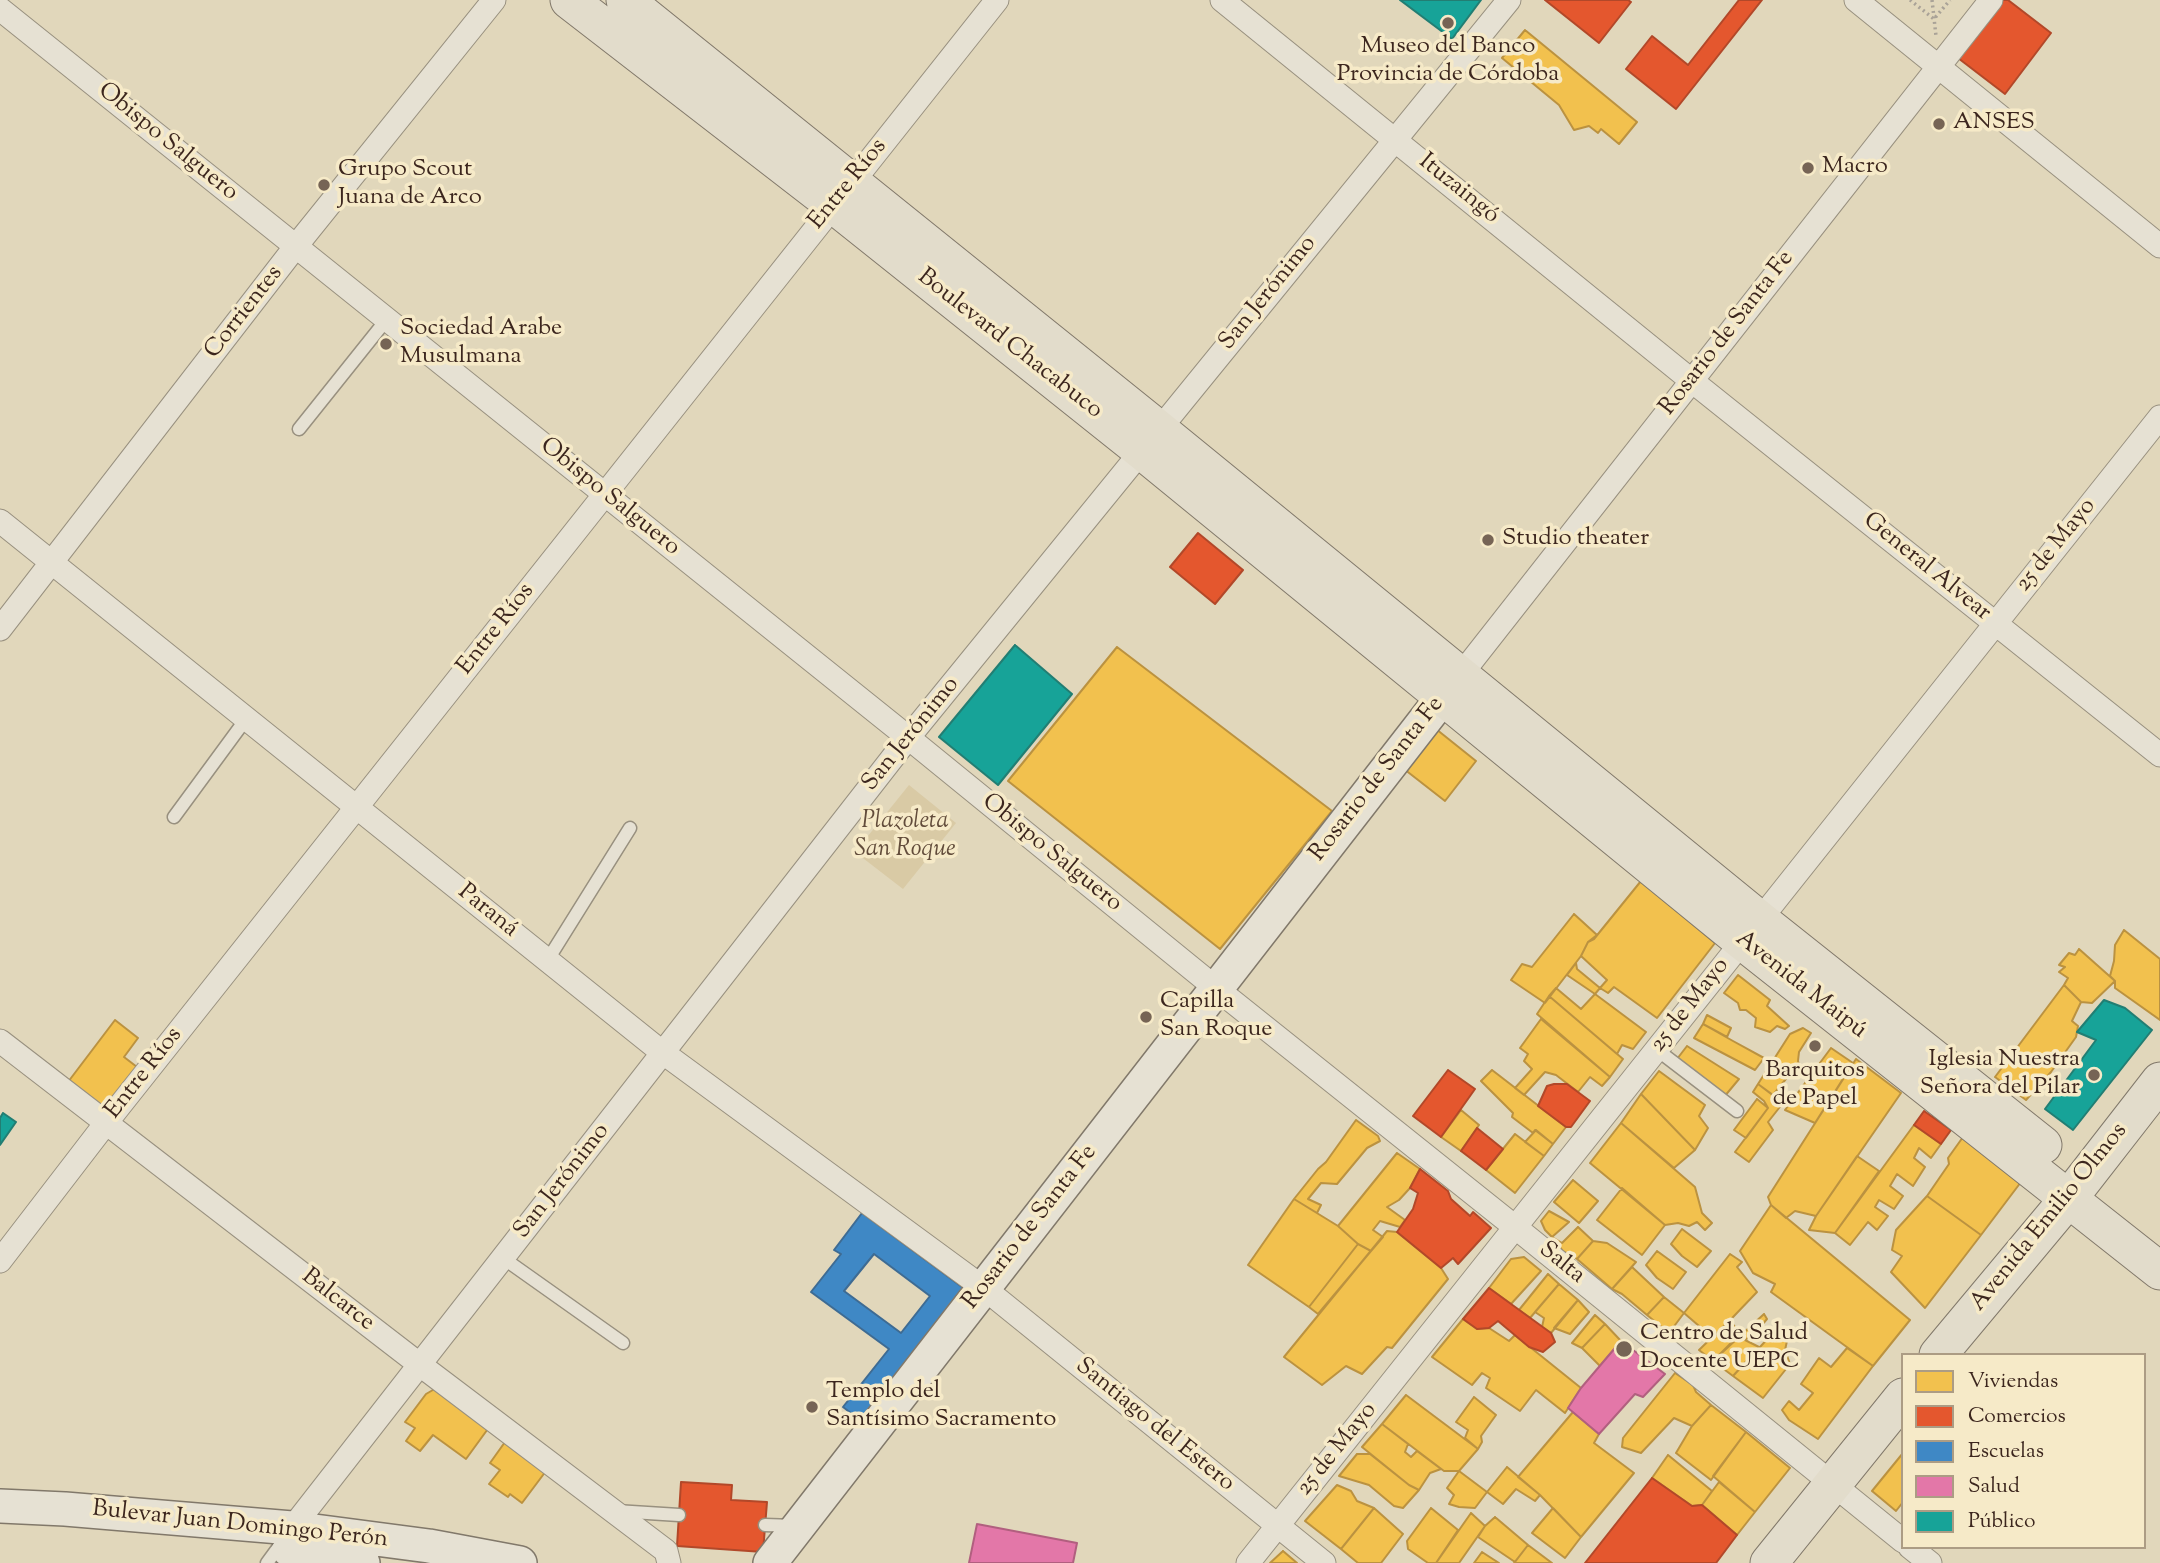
<!DOCTYPE html>
<meta charset="utf-8">
<style>
body{margin:0}
#map{position:relative;width:2160px;height:1563px;overflow:hidden;background:#e1d7bb;font-family:"Sorts Mill Goudy",serif}
canvas{display:block}
.legend{position:absolute;left:1901px;top:1353px;width:245px;height:196px;box-sizing:border-box;background:#f6eac8;border:2px solid #ac9c84;margin:0;padding:9px 12px;list-style:none;font-size:21px;color:#3c261e}
.legend li{display:flex;align-items:center;gap:14px;height:35px}
.legend b{width:35px;border:2px solid #ac9c84}
</style>
<div id="map">
<canvas width="2160" height="1563"></canvas>
<ul class="legend">
<li><b style="height:19px;background:#f2c14e"></b>Viviendas</li>
<li><b style="height:19px;background:#e4572e"></b>Comercios</li>
<li><b style="height:19px;background:#3f88c5"></b>Escuelas</li>
<li><b style="height:19px;background:#e377a8"></b>Salud</li>
<li><b style="height:19px;background:#17a398"></b>Público</li>
</ul>
</div>
<script>
const c = document.querySelector('canvas').getContext('2d');
c.lineJoin = 'round';
function fillPath(path, color) { c.fillStyle = color; c.fill(path, 'evenodd'); }
const shape = rows => new Path2D(rows.map(r => 'M' + r).join(''));
function stroke(path, color, width, dash) { c.strokeStyle = color; c.lineWidth = width; c.lineCap = dash ? 'butt' : 'round'; c.setLineDash(dash || []); c.stroke(path); }
function label(font, color, halo, rows, align = 'center') {
  c.font = font + ' "Sorts Mill Goudy",serif'; c.lineWidth = 7; c.setLineDash([]); c.textBaseline = 'middle'; c.strokeStyle = halo; c.fillStyle = color; for (const [text, x, y, turn = 0] of rows) {
    c.save(); c.translate(x, y); c.rotate((+turn || 0) * Math.PI / 180); c.textAlign = isNaN(turn) ? turn : align; if (halo) c.strokeText(text, 0, 0); c.fillText(text, 0, 0); c.restore();
  }
}
fillPath(shape([
 [909,785,956,823,903,889,855,852]
]), '#d9caa5');
const homes = shape([
 [1525,30,1637,122,1619,144,1601,129,1598,133,1589,126,1574,130,1559,105,1502,58,1525,30],
 [1117,647,1332,811,1220,949,1008,781,1117,647],
 [1436,729,1476,761,1445,801,1404,769,1436,729],
 [1641,881,1715,943,1657,1018,1614,987,1608,993,1600,988,1607,980,1581,956,1588,942,1594,939,1641,881],
 [1574,914,1597,935,1588,942,1581,956,1545,1003,1511,980,1522,964,1532,967,1574,914],
 [2124,930,2160,959,2160,1020,2115,988,2115,981,2110,976,2114,961,2115,945,2124,930],
 [2079,949,2115,981,2092,1003,2081,1002,2064,985,2068,978,2059,972,2065,967,2059,965,2069,953,2075,955,2079,949],
 [1576,963,1577,969,1600,988,1595,994,1567,975,1576,963],
 [1738,975,1770,1000,1767,1006,1789,1026,1785,1029,1777,1026,1770,1032,1755,1027,1756,1018,1746,1010,1740,1010,1738,1003,1724,993,1738,975],
 [2064,985,2081,1002,2072,1021,2078,1026,2076,1037,2051,1072,2026,1100,1995,1077,2064,985],
 [1556,988,1581,1009,1595,994,1646,1032,1633,1049,1622,1045,1617,1054,1549,996,1556,988],
 [1549,996,1623,1059,1610,1077,1537,1014,1549,996],
 [1707,1015,1731,1028,1727,1037,1703,1024,1707,1015],
 [1541,1019,1610,1077,1602,1086,1590,1077,1578,1092,1556,1075,1545,1072,1524,1095,1515,1088,1532,1069,1524,1061,1528,1054,1520,1048,1541,1019],
 [115,1020,138,1038,124,1057,137,1067,105,1109,68,1082,115,1020],
 [1703,1024,1733,1041,1764,1058,1755,1070,1694,1038,1703,1024],
 [1803,1028,1811,1033,1799,1052,1798,1061,1800,1068,1794,1069,1773,1095,1758,1084,1790,1034,1803,1028],
 [1687,1046,1739,1079,1724,1097,1677,1059,1687,1046],
 [1831,1048,1853,1063,1815,1123,1785,1110,1831,1048],
 [1856,1059,1901,1093,1816,1216,1795,1211,1786,1218,1771,1205,1768,1197,1856,1059],
 [1492,1070,1566,1127,1553,1144,1535,1130,1533,1133,1512,1117,1513,1113,1481,1081,1492,1070],
 [1659,1071,1705,1105,1699,1116,1708,1128,1695,1150,1641,1094,1659,1071],
 [1758,1084,1783,1103,1768,1122,1773,1130,1749,1162,1735,1152,1768,1108,1764,1101,1753,1092,1758,1084],
 [1641,1094,1695,1150,1674,1168,1621,1123,1641,1094],
 [1757,1099,1768,1108,1746,1138,1734,1130,1757,1099],
 [1461,1110,1479,1125,1461,1151,1441,1137,1461,1110],
 [1356,1120,1378,1136,1380,1141,1367,1148,1337,1184,1321,1183,1308,1199,1321,1205,1317,1213,1294,1199,1318,1169,1326,1162,1356,1120],
 [1621,1123,1695,1187,1702,1213,1712,1223,1705,1230,1697,1222,1689,1226,1678,1223,1665,1225,1590,1163,1621,1123],
 [1914,1125,1941,1144,1931,1158,1919,1148,1914,1158,1925,1167,1913,1186,1897,1174,1890,1186,1903,1196,1894,1209,1879,1200,1875,1207,1888,1216,1877,1230,1868,1222,1850,1245,1835,1233,1914,1125],
 [1536,1130,1553,1144,1544,1156,1525,1142,1536,1130],
 [1515,1134,1544,1156,1515,1193,1486,1170,1515,1134],
 [1963,1137,2021,1182,1981,1235,1927,1196,1949,1164,1948,1158,1963,1137],
 [1397,1153,1420,1169,1410,1188,1399,1200,1387,1207,1405,1220,1400,1227,1380,1221,1373,1230,1383,1237,1371,1251,1358,1244,1338,1226,1397,1153],
 [1857,1156,1879,1171,1835,1233,1809,1230,1816,1216,1857,1156],
 [1573,1180,1598,1201,1579,1223,1554,1202,1573,1180],
 [1622,1188,1665,1225,1642,1255,1597,1220,1622,1188],
 [1927,1196,1981,1235,1925,1308,1891,1272,1902,1256,1892,1250,1896,1230,1927,1196],
 [1294,1199,1338,1226,1358,1244,1309,1307,1248,1265,1294,1199],
 [1771,1205,1910,1320,1873,1366,1771,1292,1775,1284,1753,1273,1740,1251,1771,1205],
 [1549,1211,1569,1222,1552,1237,1545,1230,1541,1221,1549,1211],
 [1578,1227,1593,1241,1577,1259,1563,1251,1552,1237,1562,1243,1578,1227],
 [1682,1229,1711,1251,1697,1267,1682,1256,1671,1244,1682,1229],
 [1387,1231,1397,1232,1441,1268,1448,1279,1392,1348,1387,1347,1362,1374,1346,1366,1322,1385,1284,1357,1387,1231],
 [1593,1241,1607,1243,1636,1262,1612,1289,1577,1259,1593,1241],
 [1358,1244,1371,1251,1318,1314,1309,1307,1358,1244],
 [1657,1251,1686,1272,1673,1289,1657,1278,1646,1265,1657,1251],
 [1730,1254,1742,1262,1737,1267,1757,1292,1713,1338,1684,1313,1730,1254],
 [1524,1257,1541,1271,1511,1304,1489,1288,1511,1259,1524,1257],
 [1632,1267,1664,1297,1647,1315,1622,1294,1612,1289,1632,1267],
 [1548,1274,1559,1284,1530,1318,1519,1310,1548,1274],
 [1559,1284,1578,1300,1551,1333,1542,1327,1544,1318,1535,1312,1559,1284],
 [1664,1297,1684,1313,1669,1333,1647,1315,1664,1297],
 [1578,1300,1589,1312,1570,1334,1554,1328,1578,1300],
 [1764,1314,1767,1319,1756,1332,1745,1340,1759,1347,1733,1376,1713,1361,1764,1314],
 [1595,1315,1605,1324,1582,1348,1572,1343,1595,1315],
 [1463,1319,1477,1329,1489,1328,1509,1341,1515,1335,1581,1388,1565,1413,1536,1390,1520,1411,1486,1388,1490,1378,1482,1373,1472,1385,1432,1357,1463,1319],
 [1730,1320,1740,1334,1713,1361,1699,1350,1730,1320],
 [1605,1324,1621,1341,1600,1366,1582,1348,1605,1324],
 [1773,1333,1787,1341,1785,1350,1790,1364,1763,1398,1733,1376,1773,1333],
 [1847,1348,1873,1366,1818,1439,1789,1420,1782,1410,1789,1401,1799,1410,1813,1393,1801,1384,1819,1358,1831,1367,1847,1348],
 [1675,1373,1693,1385,1696,1392,1711,1405,1692,1426,1674,1418,1641,1453,1622,1447,1623,1438,1675,1373],
 [438,1387,490,1426,466,1459,433,1435,420,1451,406,1441,415,1428,405,1422,426,1394,438,1387],
 [1406,1395,1478,1449,1459,1471,1444,1471,1382,1424,1406,1395],
 [1474,1397,1496,1415,1481,1436,1482,1442,1478,1449,1465,1438,1468,1430,1456,1422,1474,1397],
 [1711,1405,1746,1432,1711,1480,1676,1453,1692,1426,1711,1405],
 [1573,1412,1599,1434,1594,1443,1634,1473,1581,1537,1540,1495,1518,1477,1573,1412],
 [1382,1424,1408,1444,1405,1452,1411,1457,1417,1451,1441,1469,1430,1473,1419,1490,1409,1485,1362,1447,1382,1424],
 [1746,1432,1790,1468,1755,1512,1713,1476,1746,1432],
 [505,1442,546,1471,522,1503,510,1494,508,1497,489,1484,500,1470,490,1463,505,1442],
 [1903,1453,1903,1502,1896,1511,1872,1491,1903,1453],
 [1357,1454,1370,1454,1409,1485,1419,1490,1403,1508,1394,1506,1369,1485,1339,1476,1357,1454],
 [1668,1455,1712,1491,1702,1505,1692,1506,1652,1478,1668,1455],
 [1507,1467,1540,1495,1535,1501,1516,1489,1503,1504,1487,1492,1507,1467],
 [1459,1471,1487,1492,1475,1508,1459,1507,1449,1504,1454,1495,1447,1488,1459,1471],
 [1719,1482,1755,1512,1737,1535,1702,1505,1719,1482],
 [1337,1485,1351,1491,1357,1501,1374,1508,1341,1549,1305,1521,1337,1485],
 [1374,1508,1403,1534,1381,1563,1358,1563,1341,1549,1374,1508],
 [1431,1508,1458,1530,1436,1563,1428,1563,1408,1549,1407,1541,1431,1508],
 [1553,1508,1581,1537,1565,1558,1532,1533,1553,1508],
 [1471,1513,1485,1526,1459,1563,1436,1563,1471,1513],
 [1495,1517,1528,1545,1515,1562,1478,1537,1485,1526,1495,1517],
 [1528,1545,1552,1563,1514,1563,1528,1545],
 [1283,1551,1297,1563,1270,1563,1283,1551],
 [1482,1552,1499,1563,1474,1563,1482,1552]
]);
fillPath(homes, '#f2c14e');
stroke(homes, '#bb9240', 2);
const shops = shape([
 [1628,0,1631,2,1599,43,1545,0,1628,0],
 [1739,0,1762,0,1676,109,1626,69,1652,36,1688,65,1739,0],
 [2002,0,2008,0,2051,33,2005,94,1958,58,2002,0],
 [1198,533,1243,570,1215,604,1170,567,1198,533],
 [1448,1070,1475,1089,1441,1137,1413,1116,1448,1070],
 [1554,1084,1567,1084,1590,1101,1571,1127,1566,1127,1538,1106,1547,1086,1554,1084],
 [1924,1111,1951,1130,1941,1144,1914,1125,1924,1111],
 [1477,1128,1503,1149,1486,1170,1461,1151,1477,1128],
 [1420,1169,1448,1191,1451,1199,1470,1216,1473,1212,1491,1228,1458,1264,1453,1258,1441,1268,1397,1232,1413,1209,1418,1193,1410,1188,1420,1169],
 [1489,1288,1551,1333,1555,1342,1543,1352,1529,1347,1498,1321,1489,1328,1477,1329,1463,1319,1489,1288],
 [1652,1478,1692,1506,1702,1505,1737,1535,1716,1563,1585,1563,1652,1478],
 [681,1482,732,1485,731,1500,767,1502,763,1552,677,1546,681,1482]
]);
fillPath(shops, '#e4572e');
stroke(shops, '#b24829', 2);
const schools = shape([
 [862,1213,962,1287,964,1297,865,1424,843,1407,889,1349,811,1292,841,1254,834,1250,862,1213],
 [874,1254,930,1296,901,1333,844,1291,874,1254]
]);
fillPath(schools, '#3f88c5');
stroke(schools, '#3e6b93', 2);
const health = shape([
 [1621,1341,1665,1374,1643,1397,1635,1394,1599,1434,1568,1408,1581,1388,1621,1341],
 [977,1524,1077,1543,1073,1563,969,1563,977,1524]
]);
fillPath(health, '#e377a8');
stroke(health, '#b15f7f', 2);
const public = shape([
 [1400,0,1481,0,1452,39,1400,0],
 [1015,645,1072,694,998,785,939,737,1015,645],
 [2104,1000,2125,1008,2152,1030,2073,1130,2045,1109,2096,1040,2077,1032,2104,1000],
 [3,1113,16,1122,0,1145,0,1118,3,1113]
]);
fillPath(public, '#17a398');
stroke(public, '#227e73', 2);
const lane = shape([
 [299,429,387,319],
 [174,817,246,719],
 [547,961,630,828],
 [1656,1049,1737,1111],
 [503,1258,623,1343],
 [616,1511,679,1515],
 [765,1525,795,1526],
 [267,1563,278,1548]
]);
const street = shape([
 [1222,0,1692,381,2160,755],
 [1856,0,2160,246],
 [0,9,905,735,1217,989,1515,1227,1903,1541],
 [0,521,658,1049,985,1289,1324,1563],
 [0,629,296,246,494,0],
 [1452,686,1991,0],
 [0,1041,415,1361,666,1551,669,1563],
 [0,1261,106,1123,997,0],
 [286,1536,908,738,1509,0],
 [1910,1547,1930,1563],
 [1248,1563,2160,417]
]);
const secondary = shape([
 [0,1506,65,1509,292,1528,429,1546,520,1563],
 [289,1550,363,1563],
 [770,1563,1443,697]
]);
const primary = shape([
 [569,0,834,205,1136,446,1742,941,2160,1271],
 [625,0,1158,429,1760,920,2043,1145],
 [1938,1355,2069,1198,2160,1081],
 [1769,1563,1903,1397]
]);
stroke(lane, '#98907f', 15);
stroke(street, '#98907f', 25);
stroke(secondary, '#81786a', 36);
stroke(primary, '#81786a', 39);
stroke(shape([
 [1910,0,1934,19,1950,0],
 [1932,0,1936,36]
]), '#a9a297', 3.5, [2, 3.5]);
stroke(lane, '#e6e1d3', 12);
stroke(street, '#e6e1d3', 23);
stroke(secondary, '#e6e1d3', 33);
stroke(primary, '#e2dccb', 37);
for (const [x, y, r, color] of [
 [1448,23,7,"#766455"],
 [1939,124,7,"#766455"],
 [1808,168,7,"#766455"],
 [324,185,7,"#766455"],
 [386,344,7,"#766455"],
 [1488,540,7,"#766455"],
 [1146,1017,7,"#766455"],
 [1815,1046,7,"#766455"],
 [2094,1075,7,"#766455"],
 [1624,1349,9,"#766455"],
 [812,1407,7,"#766455"]
]) { const dot = new Path2D(); dot.arc(x, y, r, 0, 2 * Math.PI); c.fillStyle = color; c.fill(dot); stroke(dot, '#f6eac8', 2.5); }
label('24px', '#3c261e', '#f6eac8', [
 ["Museo del Banco",1448,48,"center"],
 ["Provincia de Córdoba",1448,76,"center"],
 ["ANSES",1953,124],
 ["Macro",1822,168],
 ["Grupo Scout",338,171],
 ["Juana de Arco",338,199],
 ["Sociedad Arabe",400,330],
 ["Musulmana",400,358],
 ["Studio theater",1502,540],
 ["Capilla",1160,1003],
 ["San Roque",1160,1031],
 ["Iglesia Nuestra",2080,1061,"right"],
 ["Señora del Pilar",2080,1089,"right"],
 ["Barquitos",1815,1072,"center"],
 ["de Papel",1815,1100,"center"],
 ["Centro de Salud",1640,1335],
 ["Docente UEPC",1640,1363],
 ["Templo del",826,1393],
 ["Santísimo Sacramento",826,1421]
], 'left');
label('24px', '#3c261e', '#f6eac8', [
 ["Obispo Salguero",167,143,39],
 ["Entre Ríos",849,185,-51],
 ["Ituzaingó",1458,190,39],
 ["San Jerónimo",1269,294,-51],
 ["Corrientes",245,313,-52],
 ["Rosario de Santa Fe",1728,334,-52],
 ["Boulevard Chacabuco",1009,345,38],
 ["Obispo Salguero",609,498,39],
 ["25 de Mayo",2057,546,-51],
 ["General Alvear",1926,568,39],
 ["Entre Ríos",497,630,-52],
 ["San Jerónimo",912,735,-51],
 ["Rosario de Santa Fe",1378,780,-52],
 ["Obispo Salguero",1051,854,39],
 ["Paraná",487,912,39],
 ["Avenida Maipú",1800,986,38],
 ["25 de Mayo",1691,1006,-52],
 ["Entre Ríos",145,1074,-52],
 ["San Jerónimo",563,1182,-52],
 ["Avenida Emilio Olmos",2050,1218,-51],
 ["Rosario de Santa Fe",1031,1228,-52],
 ["Salta",1561,1264,39],
 ["Balcarce",337,1301,38],
 ["Santiago del Estero",1154,1426,39],
 ["25 de Mayo",1338,1450,-51],
 ["Bulevar Juan Domingo Perón",240,1526,6]
]);
label('italic 24px', '#624c3b', '#f6eac8', [
 ["Plazoleta",905,823],
 ["San Roque",905,851]
]);
</script>
